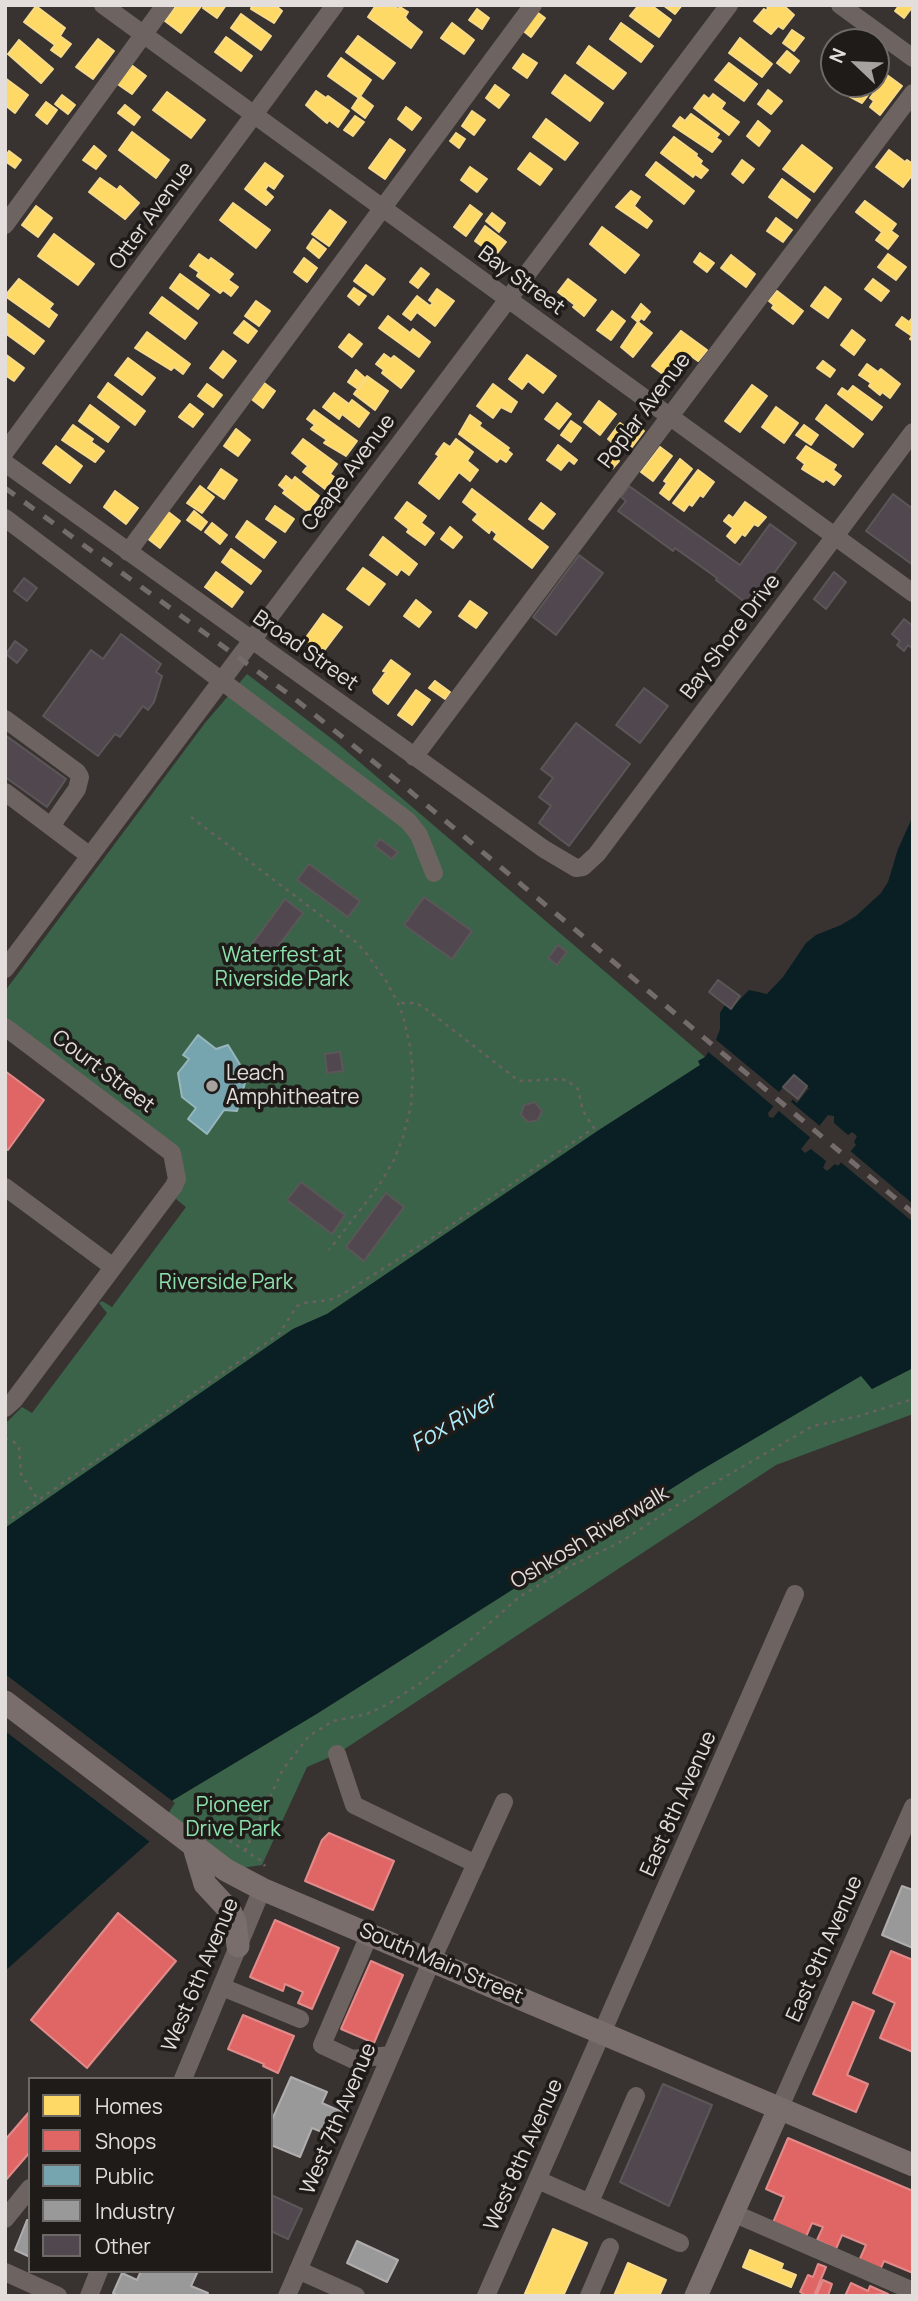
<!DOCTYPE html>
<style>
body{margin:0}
#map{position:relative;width:918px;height:2301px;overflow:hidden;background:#383331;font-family:Manrope,sans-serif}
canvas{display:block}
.frame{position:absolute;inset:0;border:7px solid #e3dddb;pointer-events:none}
.legend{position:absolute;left:28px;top:2077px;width:245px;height:196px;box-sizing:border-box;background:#1f1b19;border:2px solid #6d6967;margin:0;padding:9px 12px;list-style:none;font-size:21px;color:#e3dddb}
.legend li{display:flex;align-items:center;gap:14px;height:35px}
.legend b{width:35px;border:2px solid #6d6967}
.north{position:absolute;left:820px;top:28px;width:70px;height:70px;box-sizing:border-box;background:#1f1b19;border:2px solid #6d6967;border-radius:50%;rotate:293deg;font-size:19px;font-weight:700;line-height:28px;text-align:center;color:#e3dddb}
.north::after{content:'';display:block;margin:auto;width:24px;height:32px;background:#a7a2a0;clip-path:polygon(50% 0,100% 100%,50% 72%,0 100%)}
</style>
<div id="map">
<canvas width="918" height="2301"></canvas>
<div class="frame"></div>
<ul class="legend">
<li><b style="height:19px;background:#ffd966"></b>Homes</li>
<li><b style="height:19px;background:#e06666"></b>Shops</li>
<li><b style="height:19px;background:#76a5af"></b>Public</li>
<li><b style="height:19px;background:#999"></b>Industry</li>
<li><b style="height:19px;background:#51474e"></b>Other</li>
</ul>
<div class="north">N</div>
</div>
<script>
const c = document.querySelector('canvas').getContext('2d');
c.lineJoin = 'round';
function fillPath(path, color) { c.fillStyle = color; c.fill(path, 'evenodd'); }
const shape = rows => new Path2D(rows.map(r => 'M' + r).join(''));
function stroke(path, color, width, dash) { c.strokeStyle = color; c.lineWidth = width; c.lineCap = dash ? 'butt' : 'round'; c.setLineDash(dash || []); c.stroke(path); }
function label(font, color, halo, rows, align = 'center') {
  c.font = font + ' Manrope,sans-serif'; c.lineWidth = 7; c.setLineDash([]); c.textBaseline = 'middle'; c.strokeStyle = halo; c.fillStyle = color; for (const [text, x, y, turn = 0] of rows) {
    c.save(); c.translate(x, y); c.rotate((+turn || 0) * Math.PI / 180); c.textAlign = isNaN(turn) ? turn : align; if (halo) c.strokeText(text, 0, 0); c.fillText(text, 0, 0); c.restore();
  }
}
fillPath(shape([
 [247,674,336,742,705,1057,701,1065,599,1130,327,1314,293,1329,5,1528,5,1424,22,1407,32,1413,107,1313,99,1303,102,1301,112,1307,186,1207,176,1199,183,1187,185,1175,180,1153,5,1020,5,991,205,723],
 [913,1368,913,1414,776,1465,337,1754,307,1767,262,1865,226,1870,162,1820,173,1800,318,1713,696,1473,861,1375,872,1389]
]), '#3b634a');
fillPath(shape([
 [913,816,913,1368,872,1389,861,1376,696,1473,318,1713,173,1800,149,1842,5,1971,5,1528,293,1329,327,1314,599,1130,700,1065,698,1061,705,1057,716,1040,720,1029,720,1013,725,1005,731,1009,749,990,767,994,783,977,806,943,816,935,841,925,856,916,881,893,888,882,898,849],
 [794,1075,797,1103,790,1097,773,1118,769,1117,768,1113,785,1092],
 [828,1115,834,1116,834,1123,848,1135,852,1132,857,1136,854,1142,856,1145,838,1166,835,1164,827,1171,823,1168,826,1161,811,1149,805,1153,801,1149]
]), '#091f23');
fillPath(shape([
 [715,1039,779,1092,794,1075,809,1088,797,1103,793,1099,791,1102,821,1127,812,1139,741,1079,745,1075,741,1079,706,1050],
 [848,1149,913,1204,913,1222,838,1160],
 [5,1674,175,1803,150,1842,5,1731]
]), '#383331');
const homes = shape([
 [177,5,202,5,181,33,165,21,177,5],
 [205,5,226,5,217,18,203,8,205,5],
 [252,5,275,5,282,11,274,23,251,9,252,5],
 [376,5,393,5,398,9,400,7,408,12,405,17,408,21,422,32,411,48,368,17,376,5],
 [639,5,651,5,671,20,659,37,630,16,639,5],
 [663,5,682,5,675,14,663,5],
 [783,5,794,15,783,29,778,26,771,34,754,21,764,9,766,11,768,8,766,5,783,5],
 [895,5,913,5,913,6,904,18,895,11,898,7,895,5],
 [36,6,65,28,60,36,71,44,61,57,51,50,55,45,24,22,36,6],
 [477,9,489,18,482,29,469,20,477,9],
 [534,10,545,18,531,37,521,29,534,10],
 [241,14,271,36,261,50,231,28,241,14],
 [452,23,474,40,464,54,441,38,452,23],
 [621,23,653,46,641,62,610,39,621,23],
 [792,30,804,38,794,51,783,43,792,30],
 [358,36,395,63,383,79,346,52,358,36],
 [226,37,252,56,241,71,215,52,226,37],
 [740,38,772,64,762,77,729,53,740,38],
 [98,39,114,51,93,79,76,67,98,39],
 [19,40,53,69,41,83,8,54,19,40],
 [589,46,626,73,613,89,577,63,589,46],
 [787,51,799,61,790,73,777,63,787,51],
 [523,54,537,63,527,78,513,68,523,54],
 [341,58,371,80,359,98,328,76,341,58],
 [729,63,757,84,744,101,715,80,729,63],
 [130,64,146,76,132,94,116,83,130,64],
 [876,65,885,72,862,103,845,94,853,84,876,84,876,65],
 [565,75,603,103,590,121,552,93,565,75],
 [887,75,902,86,880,115,870,107,874,101,870,98,887,75],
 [5,78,28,95,15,113,5,105,5,78],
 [495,85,509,95,499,108,486,98,495,85],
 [768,90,782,101,771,114,758,104,768,90],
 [316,91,326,98,328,96,349,111,338,127,329,120,327,123,306,105,316,91],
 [167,92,205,120,191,138,153,110,167,92],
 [713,94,725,103,721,109,739,122,729,135,694,108,704,95,709,99,713,94],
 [62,95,75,105,68,114,55,104,62,95],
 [360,96,373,106,365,118,352,108,360,96],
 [46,102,57,110,47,124,36,115,46,102],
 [125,105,140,117,134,125,118,113,125,105],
 [406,107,421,118,412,130,398,119,406,107],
 [472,111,485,120,474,135,462,126,472,111],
 [691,114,719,134,716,138,721,141,712,152,673,126,680,117,685,121,691,114],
 [355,116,364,122,353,136,344,130,355,116],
 [546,119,578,143,565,160,533,137,546,119],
 [758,121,770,131,759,146,747,136,758,121],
 [132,132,169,160,156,178,119,150,132,132],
 [456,133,465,139,459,148,450,141,456,133],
 [674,137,697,154,696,156,702,161,700,164,708,170,701,178,695,174,693,177,661,153,674,137],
 [390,139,405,150,385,179,369,168,390,139],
 [802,145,832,168,814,192,783,169,802,145],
 [94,146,106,156,96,169,83,160,94,146],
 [889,150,905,162,907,160,913,164,913,174,903,187,876,167,889,150],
 [9,151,21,160,15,168,5,161,5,157,9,151],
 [530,153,552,169,540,185,518,169,530,153],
 [742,160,754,169,743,183,732,174,742,160],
 [656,162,694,191,684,204,646,175,656,162],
 [265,163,283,176,274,189,268,185,265,190,273,197,266,205,245,189,265,163],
 [470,167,487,179,477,192,461,180,470,167],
 [100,178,117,190,120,186,139,203,125,219,89,192,100,178],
 [782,179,810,200,797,218,769,197,782,179],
 [631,191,640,197,634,206,652,221,647,228,616,207,631,191],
 [865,201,896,224,891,231,898,236,888,249,876,240,882,232,856,212,865,201],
 [233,203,270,230,256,248,220,220,233,203],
 [470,205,482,214,466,236,454,227,470,205],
 [36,206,52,218,38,237,22,225,36,206],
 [330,210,346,222,329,246,312,234,330,210],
 [492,213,505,223,499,232,486,221,492,213],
 [776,218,792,230,783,242,767,231,776,218],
 [485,226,506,242,495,256,475,241,485,226],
 [602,227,639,255,625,273,590,244,602,227],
 [54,234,94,264,78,285,38,256,54,234],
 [313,239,326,249,319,258,307,248,313,239],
 [700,253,714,263,707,272,694,262,700,253],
 [199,254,209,261,211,258,233,274,228,280,238,287,231,296,223,290,220,293,197,276,199,272,190,266,199,254],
 [888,254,906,267,896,280,878,267,888,254],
 [731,255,755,274,746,287,721,268,731,255],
 [304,258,317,268,307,282,294,272,304,258],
 [366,265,385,279,373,295,354,281,366,265],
 [421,268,429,274,418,288,410,282,421,268],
 [180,274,209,295,198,309,170,288,180,274],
 [19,279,53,304,49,309,57,315,49,327,5,296,19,279],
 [568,279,596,300,584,316,573,307,575,305,558,292,568,279],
 [873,279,889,291,881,301,865,289,873,279],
 [825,287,841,299,828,318,811,306,825,287],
 [354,288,366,296,359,305,348,296,354,288],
 [437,289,454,301,435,326,417,312,411,320,403,314,417,296,430,306,433,303,429,300,437,289],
 [777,291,803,311,793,324,772,308,774,305,769,301,777,291],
 [162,297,197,323,185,339,150,313,162,297],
 [256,301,270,311,259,326,245,316,256,301],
 [641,304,650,312,644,320,641,318,638,322,632,317,641,304],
 [612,311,625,321,611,340,597,330,612,311],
 [5,312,44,341,34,354,5,333,5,312],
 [388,316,410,333,413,329,430,342,419,357,379,328,388,316],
 [902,317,909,322,913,317,913,341,910,339,912,336,896,325,902,317],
 [244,321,257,331,248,343,234,333,244,321],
 [638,322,652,333,633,357,621,347,638,322],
 [852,330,865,340,854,355,841,345,852,330],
 [681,331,707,350,698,361,691,356,672,381,652,366,681,331],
 [147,332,190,364,183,374,174,367,171,370,135,348,147,332],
 [349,334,362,344,352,357,339,347,349,334],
 [223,351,236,361,223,378,210,368,223,351],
 [5,354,24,368,14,381,5,375,5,354],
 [384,354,391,359,394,356,414,371,401,388,382,373,384,370,376,364,384,354],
 [527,355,556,376,543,393,528,381,522,389,509,379,527,355],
 [128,358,155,378,142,395,115,375,128,358],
 [823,361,835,370,830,377,817,368,823,361],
 [867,364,878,372,881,369,900,384,890,398,882,392,880,395,869,386,871,383,859,375,867,364],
 [356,370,366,379,358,389,348,382,356,370],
 [367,376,388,391,375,410,354,394,367,376],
 [260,380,275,391,263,408,249,397,260,380],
 [108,383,145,411,135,425,98,397,108,383],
 [207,384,222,395,213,407,198,396,207,384],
 [493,384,517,402,511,412,501,407,493,418,477,406,493,384],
 [752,385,767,396,740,432,725,421,752,385],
 [853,386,882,407,872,420,838,394,842,388,848,392,853,386],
 [334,393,349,404,352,400,369,413,359,427,342,414,339,419,323,407,334,393],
 [599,401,616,414,600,435,584,422,599,401],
 [557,403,571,414,559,429,545,419,557,403],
 [190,404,203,414,193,427,179,417,190,404],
 [90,405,119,427,108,442,79,421,90,405],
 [826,405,863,434,853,447,816,419,826,405],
 [776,407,798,423,784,443,762,427,776,407],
 [314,410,357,441,346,456,324,443,327,440,311,429,315,425,307,419,314,410],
 [470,415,481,423,479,426,509,448,507,450,512,454,506,462,500,458,497,462,459,434,470,415],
 [571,421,581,428,571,442,561,435,571,421],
 [632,422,644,431,632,447,628,444,622,451,608,439,620,423,627,428,632,422],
 [73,425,93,439,91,442,104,451,95,462,62,440,73,425],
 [804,425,818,435,811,445,796,435,804,425],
 [236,429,250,440,238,456,224,446,236,429],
 [303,439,337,464,330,474,334,477,325,489,303,472,308,466,292,453,303,439],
 [456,439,473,452,467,461,478,470,470,481,459,472,439,499,419,483,439,456,436,454,444,443,450,447,456,439],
 [558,445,577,460,574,464,569,460,561,470,547,460,558,445],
 [56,446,82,466,70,483,43,463,56,446],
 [806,446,836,465,833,470,841,476,834,485,826,479,823,482,802,469,805,464,797,458,806,446],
 [660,447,672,456,653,481,641,472,660,447],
 [606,451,619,461,612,469,599,459,606,451],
 [680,459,692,469,669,500,660,493,667,483,664,481,680,459],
 [221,469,237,480,224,499,208,488,221,469],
 [698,470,714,482,703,497,700,495,692,506,689,504,684,511,673,503,698,470],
 [286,476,292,481,285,490,279,485,286,476],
 [295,477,319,496,308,512,283,493,295,477],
 [200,486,214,497,202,513,187,503,200,486],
 [472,489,548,547,532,568,494,539,497,534,491,529,489,533,473,520,478,514,463,502,472,489],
 [115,491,138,508,126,524,104,507,115,491],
 [407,502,426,516,421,523,434,533,425,545,407,532,409,529,395,518,407,502],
 [745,502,766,517,758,526,754,524,745,536,742,534,735,543,727,536,733,528,724,521,729,515,733,518,745,502],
 [541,503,555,514,543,529,529,519,541,503],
 [275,506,294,519,285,532,266,519,275,506],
 [167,511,180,521,160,548,147,538,167,511],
 [194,511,207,522,201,530,187,520,194,511],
 [247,521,276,542,264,558,236,537,247,521],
 [212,523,227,535,220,544,205,532,212,523],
 [450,527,462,537,453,548,441,539,450,527],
 [383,537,417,564,409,575,401,569,397,575,370,555,383,537],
 [231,549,261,571,251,584,222,562,231,549],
 [363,568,385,584,369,605,347,589,363,568],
 [216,572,243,592,232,607,205,587,216,572],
 [416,600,431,612,419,627,404,616,416,600],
 [470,601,487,613,476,628,459,616,470,601],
 [323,614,342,627,320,656,302,643,323,614],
 [391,660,410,674,388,704,374,693,373,690,386,672,383,671,391,660],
 [435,681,450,692,445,699,429,688,435,681],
 [416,690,430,700,412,725,398,715,416,690],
 [553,2229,587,2243,563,2296,524,2296,553,2229],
 [750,2250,783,2264,781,2269,796,2275,791,2287,743,2267,750,2250],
 [628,2263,666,2280,659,2296,614,2296,628,2263]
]);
fillPath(homes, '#ffd966');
stroke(homes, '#f7da89', 2);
const shops = shape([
 [5,1071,44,1100,8,1150,5,1148,5,1071],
 [329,1833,394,1861,373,1910,305,1881,322,1840,329,1833],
 [118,1913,176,1961,87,2068,31,2020,118,1913],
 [275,1920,339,1948,312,2009,298,2003,303,1992,285,1984,283,1991,250,1977,275,1920],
 [891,1951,913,1960,913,2052,880,2038,895,2003,873,1993,891,1951],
 [371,1961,403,1975,374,2043,341,2029,371,1961],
 [853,2002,874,2011,847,2075,868,2084,856,2112,813,2094,853,2002],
 [243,2015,294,2036,278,2073,263,2066,264,2064,228,2049,243,2015],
 [30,2111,30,2152,5,2181,5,2140,30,2111],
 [788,2138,913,2191,913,2273,884,2261,879,2272,858,2263,866,2245,842,2235,836,2249,817,2240,823,2227,812,2223,805,2239,772,2225,784,2197,766,2189,788,2138],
 [818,2264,826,2267,814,2296,807,2296,800,2292,808,2275,813,2277,818,2264],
 [823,2280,832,2284,828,2296,816,2296,823,2280],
 [851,2283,868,2291,870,2286,888,2294,845,2296,851,2283]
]);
fillPath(shops, '#e06666');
stroke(shops, '#e18a89', 2);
const public = shape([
 [198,1035,216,1049,228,1045,247,1076,237,1111,224,1110,207,1134,188,1119,196,1108,182,1097,178,1073,189,1059,183,1055,198,1035]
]);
fillPath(public, '#76a5af');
stroke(public, '#97b6bc', 2);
const industry = shape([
 [902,1886,913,1890,913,1948,882,1935,902,1886],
 [291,2077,327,2092,322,2103,342,2112,332,2136,312,2128,300,2157,271,2145,271,2122,291,2077],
 [27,2220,30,2220,30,2257,15,2250,27,2220],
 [357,2241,398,2260,387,2282,347,2263,357,2241],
 [141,2271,198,2271,191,2286,208,2293,207,2296,119,2296,113,2293,122,2273,137,2280,141,2271]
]);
fillPath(industry, '#999');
stroke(industry, '#afadad', 2);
const building = shape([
 [629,486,740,565,770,524,796,543,750,606,716,580,717,578,675,548,673,551,618,511,626,501,621,497,629,486],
 [893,494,913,509,913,565,866,531,893,494],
 [579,555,603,573,556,635,533,617,579,555],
 [834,572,846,582,826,609,814,599,834,572],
 [24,578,37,588,27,601,14,591,24,578],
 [904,619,913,626,913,649,908,645,904,651,897,645,900,641,892,634,904,619],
 [121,634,161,664,156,672,162,676,154,702,148,710,143,706,120,737,115,734,98,756,43,716,91,650,103,659,121,634],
 [15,641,27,650,17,663,6,654,15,641],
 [644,688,668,706,640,743,616,725,644,688],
 [576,723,630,764,569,846,539,823,551,806,539,797,553,778,541,769,576,723],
 [5,735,66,779,47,807,5,777,5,735],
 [380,839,398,852,392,859,375,846,380,839],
 [309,864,360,901,348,917,297,880,309,864],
 [424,897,472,931,452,959,404,925,424,897],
 [285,899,303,913,270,957,252,944,285,899],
 [558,945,567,952,557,965,548,958,558,945],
 [718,980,740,996,731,1009,709,992,718,980],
 [340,1052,343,1071,327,1073,325,1054,340,1052],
 [794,1075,807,1086,798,1099,783,1087,794,1075],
 [535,1102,542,1111,538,1120,528,1122,521,1115,524,1105,535,1102],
 [301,1182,345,1215,332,1234,287,1200,301,1182],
 [386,1193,404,1207,364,1261,346,1247,386,1193],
 [663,2084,712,2105,669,2206,620,2182,663,2084],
 [271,2195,302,2209,288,2239,271,2231,271,2195]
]);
fillPath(building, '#51474e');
stroke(building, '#5b5758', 2);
stroke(shape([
 [191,817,357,943,367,954,386,981,398,1003,403,1016,410,1046,413,1073,411,1106,403,1137,394,1160,378,1187,329,1250],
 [5,1438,14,1442,19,1447,21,1474,39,1501],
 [5,1523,279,1334,297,1306,304,1303,329,1300,341,1295,432,1238,594,1128,583,1111,578,1089,568,1081,561,1079,519,1081,422,1006,415,1003,398,1003],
 [222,1836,260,1860,265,1866],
 [245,1851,283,1769,309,1736,333,1721,367,1714,388,1704,425,1680,518,1598,568,1567,617,1544,690,1497,813,1426,859,1416,913,1399]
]), '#686160', 2.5, [3.5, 5]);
stroke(shape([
 [103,5,913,593],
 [840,5,913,58],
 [5,225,165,5],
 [5,452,335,5],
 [5,463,544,849,576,868,583,867,597,854,913,432],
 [5,518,408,821,419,835,434,873],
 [128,552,533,5],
 [5,719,77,772,80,777,77,789,51,826],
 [414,757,913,93],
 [5,792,90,856],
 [5,969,729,5],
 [5,1027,172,1153,177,1179,174,1186,14,1400,5,1408],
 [5,1187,113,1267],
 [337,1754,354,1805,476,1864],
 [370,1933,322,2045,352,2059,391,2055],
 [222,1987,300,2019],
 [183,2079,262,1889],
 [779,2109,913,1807],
 [538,2180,680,2243],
 [590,2202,636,2096],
 [733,2213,913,2291],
 [5,2219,30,2188],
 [298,2270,356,2296],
 [5,2272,58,2296],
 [89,2296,99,2271],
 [287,2296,432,1960,504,1802],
 [486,2296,795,1594],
 [589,2296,610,2247]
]), '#6d6462', 18);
stroke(shape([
 [5,1702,226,1870,262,1889,913,2165],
 [194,1847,205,1884,230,1911,235,1922,238,1946],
 [696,2296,779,2109]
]), '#796e6c', 23);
stroke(shape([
 [5,488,290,695,405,787,913,1213]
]), '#736c6a', 5, [12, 12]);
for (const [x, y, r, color] of [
 [212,1086,7,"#a7a2a0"]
]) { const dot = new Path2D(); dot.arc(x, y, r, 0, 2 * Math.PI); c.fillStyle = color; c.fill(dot); stroke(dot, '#1f1b19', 2.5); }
label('21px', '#e3dddb', '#1f1b19', [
 ["Otter Avenue",152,216,-54],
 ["Bay Street",521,281,36],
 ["Poplar Avenue",645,411,-53],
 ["Ceape Avenue",349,473,-53],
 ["Bay Shore Drive",731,637,-53],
 ["Broad Street",305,651,35],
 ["Court Street",103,1072,37],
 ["Oshkosh Riverwalk",590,1538,-31],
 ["East 8th Avenue",679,1804,-66],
 ["East 9th Avenue",825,1949,-66],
 ["South Main Street",441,1964,23],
 ["West 6th Avenue",201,1975,-67],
 ["West 7th Avenue",339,2119,-67],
 ["West 8th Avenue",524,2155,-66]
]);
label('21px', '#8ce2ad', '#1f1b19', [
 ["Waterfest at",282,956],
 ["Riverside Park",282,980],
 ["Riverside Park",226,1283],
 ["Pioneer",233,1806],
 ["Drive Park",233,1830]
]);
label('21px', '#e3dddb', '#1f1b19', [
 ["Leach",226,1074],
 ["Amphitheatre",226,1098]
], 'left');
label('italic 23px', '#acecfb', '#1f1b19', [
 ["Fox River",454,1423,-30]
]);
</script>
